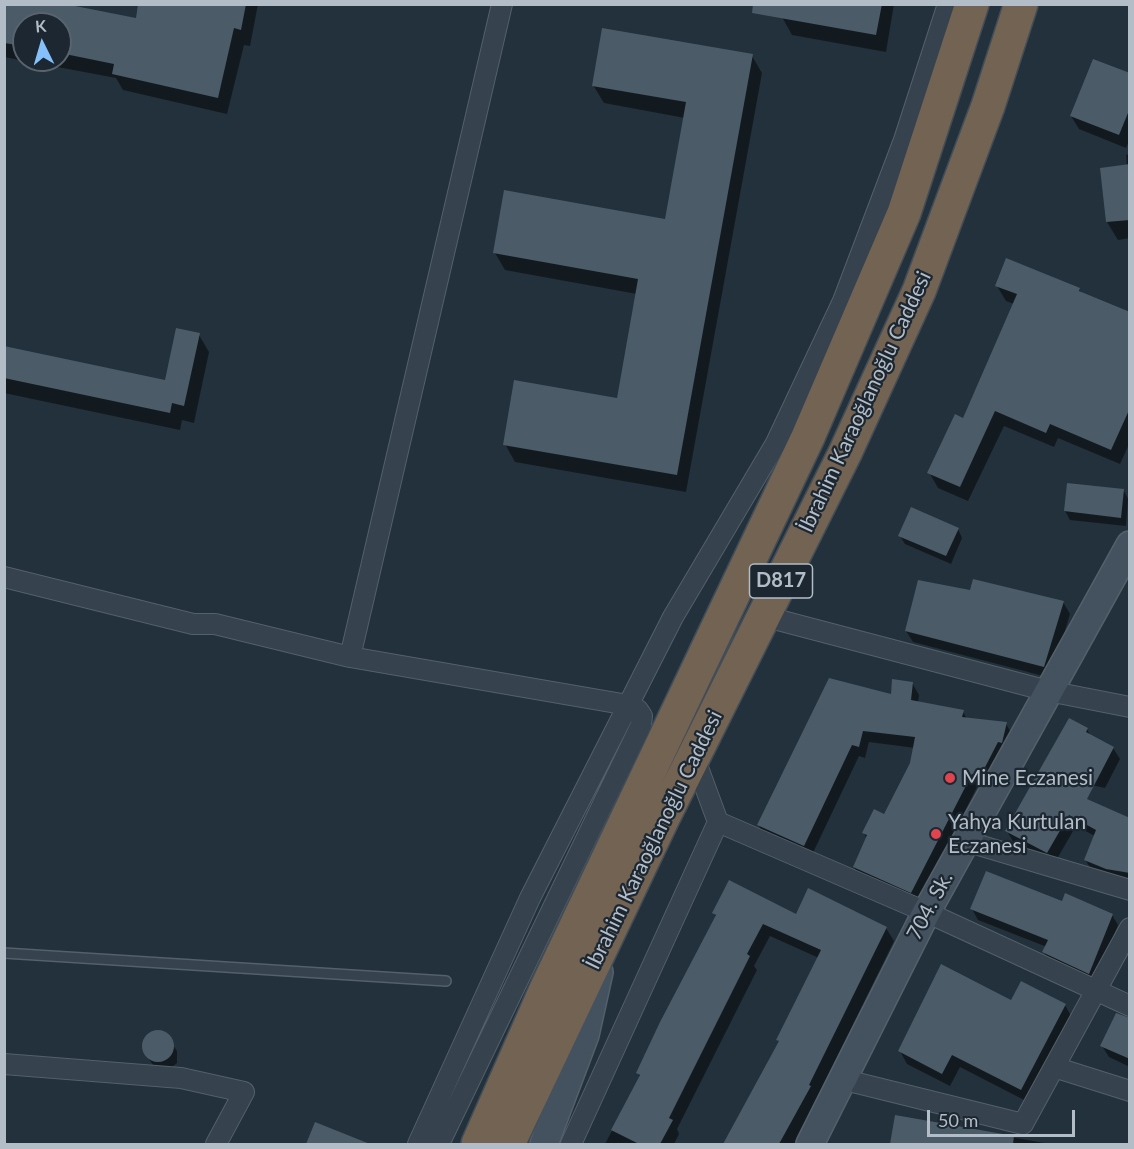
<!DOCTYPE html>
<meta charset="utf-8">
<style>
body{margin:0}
#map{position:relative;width:1134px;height:1149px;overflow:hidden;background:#22313c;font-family:Lato,sans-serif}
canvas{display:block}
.frame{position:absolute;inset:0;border:6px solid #b2bdc8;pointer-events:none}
.north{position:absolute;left:12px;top:12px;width:60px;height:60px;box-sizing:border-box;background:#1c2731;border:2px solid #58636d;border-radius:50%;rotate:355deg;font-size:16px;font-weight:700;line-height:24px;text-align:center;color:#b2bdc8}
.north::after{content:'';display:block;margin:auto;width:21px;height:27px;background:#85c0fa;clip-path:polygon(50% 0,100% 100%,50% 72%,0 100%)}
.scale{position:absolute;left:927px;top:1110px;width:148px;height:27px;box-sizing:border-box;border:3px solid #b2bdc8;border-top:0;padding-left:8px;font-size:18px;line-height:21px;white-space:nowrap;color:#b2bdc8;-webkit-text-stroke:4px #1c2731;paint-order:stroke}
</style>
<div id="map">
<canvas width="1134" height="1149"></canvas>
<div class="frame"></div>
<div class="north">K</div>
<div class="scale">50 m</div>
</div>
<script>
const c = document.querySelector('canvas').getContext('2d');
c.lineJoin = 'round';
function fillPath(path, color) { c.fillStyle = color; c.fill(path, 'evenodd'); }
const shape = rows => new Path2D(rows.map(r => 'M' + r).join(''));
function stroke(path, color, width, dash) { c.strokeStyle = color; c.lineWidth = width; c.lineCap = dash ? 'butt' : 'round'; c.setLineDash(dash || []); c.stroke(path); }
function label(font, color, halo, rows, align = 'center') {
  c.font = font + ' Lato,sans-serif'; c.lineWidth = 4.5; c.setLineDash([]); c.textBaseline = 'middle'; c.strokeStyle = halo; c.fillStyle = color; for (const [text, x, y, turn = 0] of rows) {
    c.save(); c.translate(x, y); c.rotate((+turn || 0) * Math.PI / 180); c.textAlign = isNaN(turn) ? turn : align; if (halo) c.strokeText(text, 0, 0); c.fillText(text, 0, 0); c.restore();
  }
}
fillPath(shape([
 [4,4,74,4,73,8,137,20,140,4,258,4,250,46,244,45,227,114,123,90,116,78,4,57],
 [24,24,60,24,60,60,24,60],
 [784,4,894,4,886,52,792,35,782,17],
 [752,56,762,73,686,492,515,462,505,444,618,400,637,294,505,270,495,253,666,220,685,118,604,103,593,85],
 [1130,75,1130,139,1126,148,1079,129,1071,116],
 [1130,154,1130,238,1118,240,1107,222,1102,169,1127,166,1126,155],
 [997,286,1079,289,1082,294,1130,313,1130,442,1120,464,1058,438,1054,447,1004,426,968,501,938,488,929,472,964,420,1014,304,1006,301],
 [199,335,209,352,194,423,182,420,180,430,4,393,4,348,167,382],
 [1124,491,1128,499,1126,526,1070,520,1065,511],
 [958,529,962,538,951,564,905,544,900,536],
 [971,592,1063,602,1070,614,1051,678,913,642,906,631],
 [912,683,919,695,918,703,963,712,967,719,1006,724,1013,736,987,786,978,785,918,904,861,879,854,867,867,839,864,833,885,816,912,763,915,748,869,742,865,758,859,756,811,857,765,837,758,824,892,696],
 [1087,729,1091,737,1113,748,1120,759,1105,788,1052,776],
 [1038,778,1130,819,1130,883,1092,871,1085,859,1095,836,1076,826,1054,864,1014,843,1007,831],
 [1063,903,1112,915,1118,925,1094,983,1050,963,1044,952,1047,947,978,920,972,909],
 [714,913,797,916,886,928,894,941,794,1144,725,1144,780,1042,778,1040,819,958,770,936,754,966,757,970,677,1129,679,1134,674,1144,605,1144,640,1078,638,1073,716,917],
 [1012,1002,1065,1005,1072,1018,1028,1102,960,1067,950,1086,907,1064,900,1051],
 [1130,1019,1130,1067,1109,1057,1102,1046],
 [153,1032,164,1033,177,1051,177,1063,168,1070,156,1069,143,1051,144,1039],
 [896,1117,1050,1144,891,1144],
 [316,1124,343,1135,349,1144,308,1144]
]), '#0007');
fillPath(shape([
 [4,4,65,4,136,18,138,4,246,4,241,30,234,28,218,98,112,74,114,64,60,53,60,24,24,24,24,46,4,43],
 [753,4,882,4,876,35,752,13],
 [602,28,753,54,677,475,503,445,514,380,617,398,638,279,493,253,504,190,665,219,686,102,592,86],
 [1093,59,1130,73,1130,108,1119,135,1070,116],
 [1130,164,1130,220,1106,222,1100,168],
 [1006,258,1080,288,1079,291,1130,312,1130,408,1111,450,1050,424,1046,433,995,411,960,487,927,473,955,414,963,418,1017,294,995,286],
 [176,328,200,333,184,406,172,403,170,413,4,378,4,346,165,380],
 [1067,483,1124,489,1121,518,1064,511],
 [911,507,959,528,946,556,898,536],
 [973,579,1064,601,1044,667,905,631,918,580,970,590],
 [829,678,891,694,892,679,913,682,911,700,964,710,962,717,1007,722,1002,743,998,742,981,775,972,774,911,893,853,867,867,835,862,833,874,809,884,814,910,763,915,737,863,731,859,747,852,745,804,846,757,825],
 [1069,718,1088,728,1086,732,1114,747,1087,799,1130,818,1130,873,1106,869,1084,860,1096,830,1069,815,1047,853,1005,831],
 [986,871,1062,901,1065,893,1113,914,1089,974,1042,952,1048,940,970,909],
 [729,880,796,914,808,888,887,927,809,1085,811,1086,779,1144,723,1144,779,1041,776,1040,821,950,763,924,747,954,750,956,669,1118,673,1120,660,1144,639,1144,611,1130,640,1075,636,1073,660,1022,716,915,712,913],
 [941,964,1011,1000,1021,981,1066,1004,1021,1090,952,1055,942,1074,898,1051],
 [1116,1013,1130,1018,1130,1059,1100,1046],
 '142 1046a16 16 0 1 1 32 0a16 16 0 1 1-32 0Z',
 [895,1115,1014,1136,1013,1144,890,1144],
 [315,1122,370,1144,306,1144]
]), '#4b5b68');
const lane = shape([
 [4,953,446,981]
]);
const street = shape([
 [4,577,193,624,215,624,350,657,628,705,638,710,642,716,641,725,439,1144],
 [763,616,1048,691,1130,707],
 [350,657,502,4],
 [718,822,926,912,1130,1006],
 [965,841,1130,890],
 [4,1064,181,1078,244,1092,216,1144],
 [1054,1067,1130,1091],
 [841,1079,1023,1124,1130,928],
 [418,1144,530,898,673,617,776,443,843,301,904,140,948,4],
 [571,1144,718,822,694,757]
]);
const secondary = shape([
 [544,1144,585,1035,599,972],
 [810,1144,927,911,1130,545]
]);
const highway = shape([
 [478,1144,548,985,808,437,904,213,972,4],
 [508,1144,662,820,845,453,919,291,988,106,1021,4]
]);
stroke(lane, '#54606a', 12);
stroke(street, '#54606a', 22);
stroke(secondary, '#54606a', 30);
stroke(highway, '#424d57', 36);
stroke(lane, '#36424d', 9);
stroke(street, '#36424d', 20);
stroke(secondary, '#445260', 27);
stroke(highway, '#736353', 33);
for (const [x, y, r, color] of [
 [950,778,6,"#e0444e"],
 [936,834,6,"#e0444e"]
]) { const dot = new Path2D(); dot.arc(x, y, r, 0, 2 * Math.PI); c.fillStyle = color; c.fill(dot); stroke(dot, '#1c2731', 2); }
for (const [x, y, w] of [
 [781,581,63]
]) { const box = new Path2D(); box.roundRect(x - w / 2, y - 17, w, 34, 4.5); c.fillStyle = '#1c2731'; c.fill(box); stroke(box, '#b2bdc8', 1.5); }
label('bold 20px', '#b2bdc8', null, [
 ["D817",781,581]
]);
label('21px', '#b2bdc8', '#1c2731', [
 ["İbrahim Karaoğlanoğlu Caddesi",865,402,-65],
 ["İbrahim Karaoğlanoğlu Caddesi",654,840,-64],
 ["704. Sk.",930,906,-62]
]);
label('21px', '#b2bdc8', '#1c2731', [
 ["Mine Eczanesi",962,778],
 ["Yahya Kurtulan",948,822],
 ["Eczanesi",948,846]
], 'left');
</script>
